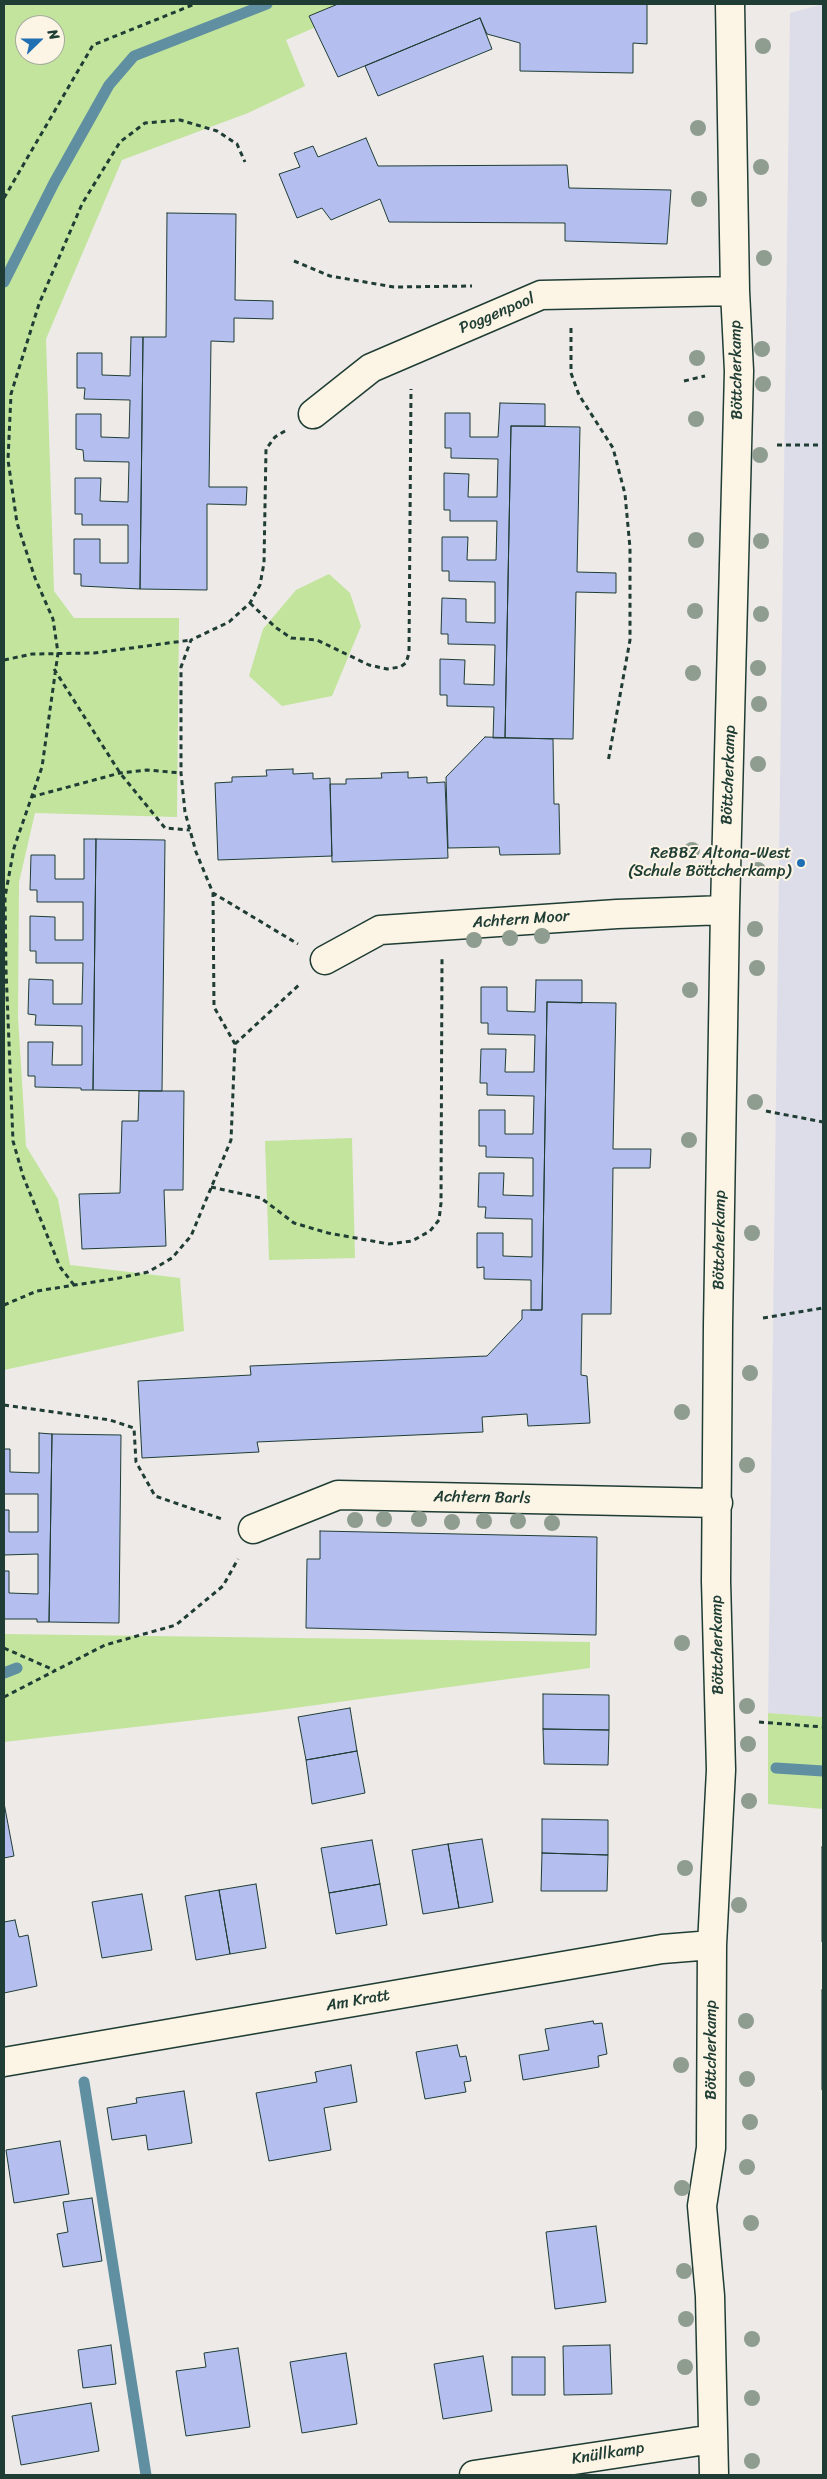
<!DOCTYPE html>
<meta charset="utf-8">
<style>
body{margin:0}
#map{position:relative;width:827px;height:2479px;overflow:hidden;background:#eeeae7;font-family:Sriracha,sans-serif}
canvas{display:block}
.frame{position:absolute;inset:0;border:5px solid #1f3d34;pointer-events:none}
.north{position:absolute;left:15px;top:15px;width:50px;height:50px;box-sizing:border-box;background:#fcf5e5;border:1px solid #a4ab9e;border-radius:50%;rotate:68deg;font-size:14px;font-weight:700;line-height:20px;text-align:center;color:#1f3d34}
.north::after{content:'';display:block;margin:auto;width:18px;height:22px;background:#1f6fb2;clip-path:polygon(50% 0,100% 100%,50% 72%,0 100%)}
</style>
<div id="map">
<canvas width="827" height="2479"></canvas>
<div class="frame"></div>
<div class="north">N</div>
</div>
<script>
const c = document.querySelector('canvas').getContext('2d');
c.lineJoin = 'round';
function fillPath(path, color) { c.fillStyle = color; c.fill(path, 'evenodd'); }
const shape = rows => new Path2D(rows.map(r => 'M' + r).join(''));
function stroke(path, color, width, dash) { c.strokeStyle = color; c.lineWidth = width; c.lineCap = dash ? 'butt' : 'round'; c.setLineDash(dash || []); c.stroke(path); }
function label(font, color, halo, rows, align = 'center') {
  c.font = font + ' Sriracha,sans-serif'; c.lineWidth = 4; c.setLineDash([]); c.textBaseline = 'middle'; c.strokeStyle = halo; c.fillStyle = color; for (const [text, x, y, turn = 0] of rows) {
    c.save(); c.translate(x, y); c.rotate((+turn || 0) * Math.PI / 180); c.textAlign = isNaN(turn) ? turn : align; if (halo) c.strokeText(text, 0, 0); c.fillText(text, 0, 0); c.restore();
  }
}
fillPath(shape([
 [823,4,823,1717,768,1713,790,13]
]), '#ddddea');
fillPath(shape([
 [4,4,369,4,286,40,305,86,248,113,122,160,46,339,54,591,74,618,179,618,177,817,35,813,19,882,18,1017,26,1146,58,1199,70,1265,180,1278,184,1331,4,1370],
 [25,25,55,25,55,55,25,55],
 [329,574,350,593,361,626,332,696,282,706,249,676,263,629,296,590],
 [352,1138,355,1258,269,1260,265,1141],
 [4,1634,590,1642,590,1668,257,1713,4,1742],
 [768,1713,823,1717,823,1809,768,1804]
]), '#c2e49d');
stroke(shape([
 [4,282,54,183,109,85,134,56,267,4],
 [4,1673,17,1668],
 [776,1768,823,1771],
 [84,2082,146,2475]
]), '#5f8fa1', 11);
const building = shape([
 [338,4,647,4,647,44,633,43,633,73,520,71,520,43,487,34,480,18,338,77,309,16,338,4],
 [480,18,492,49,378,96,365,66,480,18],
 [366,138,378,166,567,165,569,188,671,190,667,244,565,241,565,223,389,222,380,199,331,220,322,208,297,218,279,174,300,167,294,153,313,146,318,157,366,138],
 [167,213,236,214,235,300,273,301,273,319,234,318,234,342,211,341,209,487,247,487,246,505,207,504,207,590,140,589,143,337,166,337,167,213],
 [131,337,143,337,140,589,81,586,81,574,74,574,74,539,100,539,100,563,128,563,128,525,82,525,82,514,75,514,75,478,101,478,100,501,128,502,129,462,84,461,83,450,76,449,76,414,101,414,101,437,129,438,130,400,84,399,85,388,77,388,77,353,102,353,102,375,130,376,131,337],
 [500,403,545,404,545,426,511,426,505,738,493,738,494,707,447,706,447,695,440,695,440,659,465,660,464,684,494,685,495,645,448,644,448,634,441,634,442,598,466,599,466,622,495,623,495,582,449,581,449,571,442,571,442,537,468,537,467,560,496,560,497,521,450,521,450,510,444,510,444,473,469,474,468,497,497,497,498,459,451,458,451,448,445,448,445,413,470,413,470,437,498,437,500,403],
 [511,426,580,427,577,572,616,573,616,593,576,592,573,739,505,738,511,426],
 [485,737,553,739,554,804,559,804,560,854,500,855,499,847,448,848,446,777,485,737],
 [293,769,293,774,313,773,313,779,330,778,332,856,218,860,215,783,232,782,232,777,267,776,266,770,293,769],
 [408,772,408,778,427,777,427,783,445,782,448,858,332,862,330,784,346,784,346,779,382,778,381,773,408,772],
 [84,839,96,839,93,1090,81,1090,81,1088,35,1087,35,1076,28,1076,28,1042,53,1042,52,1065,82,1065,82,1026,35,1025,36,1015,28,1014,29,979,53,980,53,1004,82,1004,83,963,36,963,36,951,30,951,30,916,55,917,55,940,83,940,83,902,37,902,37,890,30,890,31,855,55,855,55,879,84,879,84,839],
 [96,839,165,840,162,1091,93,1090,96,839],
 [536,980,582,980,582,1003,547,1002,542,1310,531,1310,531,1280,484,1279,484,1267,477,1268,477,1233,503,1233,503,1256,532,1257,532,1219,485,1218,486,1207,478,1207,479,1173,504,1173,503,1195,533,1196,533,1158,486,1157,486,1146,479,1146,479,1110,505,1110,505,1134,533,1134,534,1096,487,1095,487,1083,480,1083,481,1049,506,1049,505,1072,534,1072,535,1035,488,1034,488,1023,481,1023,481,987,507,987,507,1011,535,1012,536,980],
 [547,1002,616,1003,613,1149,651,1149,650,1168,613,1168,611,1314,582,1314,581,1375,587,1376,590,1423,528,1426,527,1414,482,1417,483,1432,257,1442,259,1452,142,1458,138,1381,251,1375,250,1366,487,1356,522,1319,522,1310,542,1310,547,1002],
 [139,1091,184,1091,183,1190,164,1190,166,1246,82,1249,79,1194,120,1193,122,1121,138,1121,139,1091],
 [39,1433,52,1434,49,1622,37,1622,37,1619,4,1619,4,1571,9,1571,9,1593,38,1594,38,1554,4,1555,4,1510,9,1510,9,1532,38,1532,38,1494,4,1494,4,1449,10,1449,10,1472,39,1473,39,1433],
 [52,1434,121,1435,119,1623,49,1622,52,1434],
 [320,1531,597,1537,596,1635,306,1628,307,1559,320,1559,320,1531],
 [543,1694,609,1695,609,1730,543,1729,543,1694],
 [350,1708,357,1751,306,1760,298,1717,350,1708],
 [543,1729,609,1730,608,1765,544,1764,543,1729],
 [357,1751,365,1793,312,1804,306,1760,357,1751],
 [4,1803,14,1856,4,1858,4,1803],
 [542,1819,608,1820,608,1855,542,1853,542,1819],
 [482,1839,493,1902,459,1908,448,1844,482,1839],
 [372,1840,380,1884,329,1893,321,1848,372,1840],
 [448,1844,459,1908,423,1914,412,1850,448,1844],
 [822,1847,823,1847,823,1942,822,1942,822,1847],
 [542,1853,608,1855,607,1891,541,1891,542,1853],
 [256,1884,266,1948,230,1954,219,1890,256,1884],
 [380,1884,387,1925,336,1934,329,1893,380,1884],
 [219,1890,230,1954,196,1960,185,1896,219,1890],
 [142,1894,152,1950,102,1958,92,1902,142,1894],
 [15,1920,19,1937,28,1935,37,1986,4,1993,4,1922,15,1920],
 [822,1990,823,1990,823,2090,822,2090,822,1990],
 [593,2021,594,2024,602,2023,607,2054,598,2056,599,2067,523,2080,519,2055,549,2050,545,2029,593,2021],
 [457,2045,460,2057,466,2056,471,2081,464,2082,466,2092,425,2099,416,2052,457,2045],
 [351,2065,357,2102,324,2108,331,2150,269,2161,256,2093,317,2082,315,2072,351,2065],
 [184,2091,192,2143,148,2150,146,2135,112,2140,107,2108,137,2103,136,2098,184,2091],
 [60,2141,69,2194,14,2203,6,2150,60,2141],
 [92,2198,102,2261,63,2267,57,2234,68,2232,63,2202,92,2198],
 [596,2226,606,2302,555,2309,546,2232,596,2226],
 [111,2345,116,2384,83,2388,78,2350,111,2345],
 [610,2345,612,2394,564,2395,563,2346,610,2345],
 [238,2348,250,2427,186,2436,176,2371,206,2367,204,2353,238,2348],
 [346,2353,357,2424,302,2433,290,2362,346,2353],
 [483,2356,492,2411,443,2419,434,2364,483,2356],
 [512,2357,545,2357,545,2395,512,2395,512,2357],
 [91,2403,99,2451,21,2465,12,2416,91,2403]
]);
fillPath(building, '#b4bff0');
stroke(building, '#1f3d34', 1);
const minor = shape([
 [313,414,371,368,541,295,735,291],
 [325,960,380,930,617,914,725,910],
 [253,1529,338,1495,718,1503],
 [4,2062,662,1949,712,1945],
 [474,2475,713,2439],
 [714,2475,710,2296,702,2206,711,2148,712,1945,721,1770,716,1581,718,1325,725,910,739,371,735,291,730,4]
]);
stroke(minor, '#1f3d34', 31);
stroke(shape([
 [4,198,93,45,195,4],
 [294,261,330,276,394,287,472,286],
 [571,328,571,373,579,395,613,448,625,494,630,548,630,640,608,762],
 [684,381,705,376],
 [285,431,275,437,266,449,264,563,260,585,250,603,229,622,191,640,181,667,181,773,185,812,196,852,213,893,298,944],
 [777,445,823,445],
 [250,603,275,627,291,638,317,640,369,665,387,669,400,667,406,663,409,653,411,389],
 [4,660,32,654,94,653,191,640],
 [54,669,120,773,165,828,190,830],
 [31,797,120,773,147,770,181,773],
 [235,1044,300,984],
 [766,1111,823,1122],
 [211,1187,261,1198,294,1223,328,1233,389,1244,412,1241,430,1231,439,1220,441,1203,442,958],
 [74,1285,60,1267,23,1176,13,1141,6,970,5,897,14,848,42,767,58,653,53,619,35,578,17,523,8,460,11,394,39,304,82,204,120,142,145,123,180,120,217,131,237,144,245,162],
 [4,1305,37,1291,119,1278,148,1272,172,1258,191,1236,231,1140,235,1044,214,1007,213,893],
 [763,1318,823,1308],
 [4,1405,110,1420,134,1428,136,1462,155,1496,222,1519],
 [4,1648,56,1671],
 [4,1697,105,1645,176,1625,223,1586,238,1559],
 [759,1722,823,1727]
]), '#1f3d34', 3, [5, 4]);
stroke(minor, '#fcf5e5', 28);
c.fillStyle = '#8e9d90';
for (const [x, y] of [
 [763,46],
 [698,128],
 [761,167],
 [699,199],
 [764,258],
 [762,349],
 [697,358],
 [763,384],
 [696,419],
 [760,455],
 [696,540],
 [761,541],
 [695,611],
 [761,614],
 [758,668],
 [693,673],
 [759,704],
 [758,764],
 [692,850],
 [758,870],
 [755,929],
 [542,936],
 [510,938],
 [474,940],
 [757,968],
 [690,990],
 [755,1102],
 [689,1140],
 [752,1233],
 [750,1373],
 [682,1412],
 [747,1465],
 [384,1519],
 [419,1519],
 [355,1520],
 [484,1521],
 [518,1521],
 [452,1522],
 [552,1523],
 [682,1643],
 [747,1706],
 [748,1744],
 [749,1801],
 [685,1868],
 [739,1905],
 [746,2021],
 [681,2065],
 [747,2079],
 [750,2122],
 [747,2167],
 [682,2188],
 [751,2223],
 [684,2271],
 [686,2319],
 [752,2339],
 [685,2367],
 [752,2398],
 [752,2461]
]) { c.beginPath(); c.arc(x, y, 8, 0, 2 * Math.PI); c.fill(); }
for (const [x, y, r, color] of [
 [801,863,5,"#1f6fb2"]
]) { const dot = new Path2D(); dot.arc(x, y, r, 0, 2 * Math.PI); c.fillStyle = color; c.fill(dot); stroke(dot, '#fcf5e5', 2); }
label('16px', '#1f3d34', '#fcf5e5', [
 ["Poggenpool",497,314,-23],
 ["Böttcherkamp",737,370,-91],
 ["Böttcherkamp",729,775,-88],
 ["Achtern Moor",521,920,-4],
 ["Böttcherkamp",720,1240,-89],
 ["Achtern Barls",482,1498,1],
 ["Böttcherkamp",718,1645,-91],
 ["Am Kratt",358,2001,-10],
 ["Böttcherkamp",712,2050,-90],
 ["Knüllkamp",608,2454,-9]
]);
label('16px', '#1f3d34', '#fcf5e5', [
 ["ReBBZ Altona-West",791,854],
 ["(Schule Böttcherkamp)",791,872]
], 'right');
</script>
